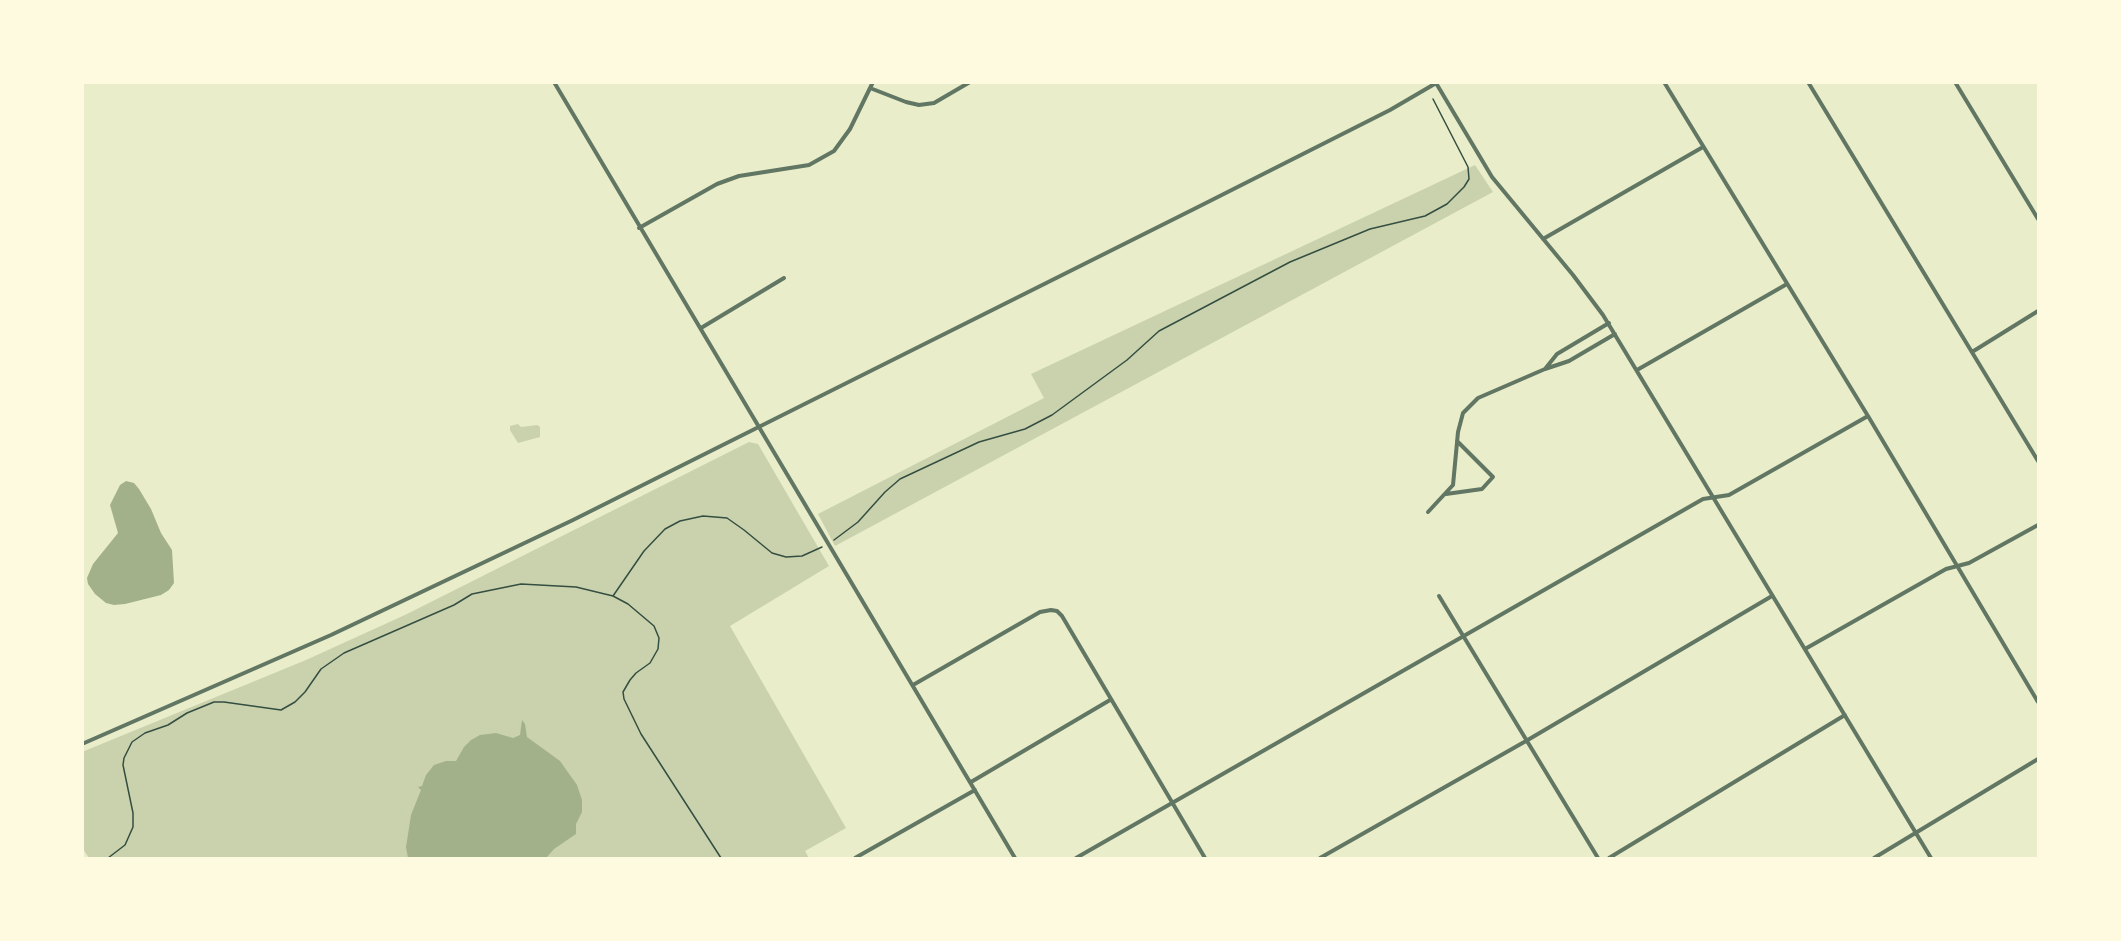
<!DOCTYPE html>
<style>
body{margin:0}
#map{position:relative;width:2121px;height:941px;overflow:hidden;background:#e9edc9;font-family:Poppins,sans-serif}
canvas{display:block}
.frame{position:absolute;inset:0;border:84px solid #fefae0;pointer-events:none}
</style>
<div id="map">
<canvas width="2121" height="941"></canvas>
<div class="frame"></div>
</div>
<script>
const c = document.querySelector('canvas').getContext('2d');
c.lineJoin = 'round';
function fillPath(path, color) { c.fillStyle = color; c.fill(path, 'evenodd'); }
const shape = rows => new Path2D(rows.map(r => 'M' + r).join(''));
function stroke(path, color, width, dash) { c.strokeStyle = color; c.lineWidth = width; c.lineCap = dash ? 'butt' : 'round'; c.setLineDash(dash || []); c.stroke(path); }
fillPath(shape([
 [1475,165,1493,192,835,546,818,514,1044,398,1031,374],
 [518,424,521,427,537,425,540,427,540,437,518,443,510,430,510,426],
 [749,442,758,444,829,566,730,626,846,828,805,851,809,858,89,858,83,849,82,752,306,660,407,614]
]), '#cad2ad');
fillPath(shape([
 [126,481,134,483,139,489,151,509,161,533,172,550,174,583,169,590,161,595,125,604,114,605,106,603,95,594,88,584,87,578,93,564,118,533,110,505,120,485],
 [522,720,525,724,527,737,560,761,577,785,582,800,582,812,576,824,576,834,554,849,546,858,408,858,406,847,411,815,421,790,418,787,422,786,426,775,434,765,446,761,456,761,464,747,471,740,480,735,496,733,513,738,520,735]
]), '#a3b18a');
stroke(shape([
 [834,540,858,522,885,492,900,479,979,442,1025,429,1052,415,1127,360,1159,331,1290,262,1370,229,1425,216,1447,204,1464,187,1469,179,1468,167,1433,99],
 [613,596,644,551,665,529,680,521,703,516,727,518,744,530,772,553,786,557,802,556,822,547],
 [108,858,125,845,133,827,133,813,123,765,124,758,132,742,145,733,168,725,187,713,214,702,224,702,281,710,295,702,305,692,321,669,344,653,454,605,472,594,521,584,576,587,613,596,628,604,654,626,659,638,658,649,650,663,636,673,630,680,623,692,624,699,641,734,721,858]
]), '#344e41', 1.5);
stroke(shape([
 [554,82,1015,858],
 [1664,82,1868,416,2038,702],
 [1808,82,2038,461],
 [1955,82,2038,219],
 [1436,83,1492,177,1573,275,1603,315,1931,858],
 [870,88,906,102,919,105,934,103,970,82],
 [639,228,717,184,739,176,809,165,834,151,850,129,873,82],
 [1543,239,1703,147],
 [1609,323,1557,354,1545,369,1569,361,1615,334],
 [701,328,784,278],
 [1972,352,2038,311],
 [1637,370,1787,284],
 [1446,494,1482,489,1493,477,1457,441],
 [1428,512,1453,485,1458,432,1463,413,1478,398,1545,369],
 [1439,596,1598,858],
 [1805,649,1946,569,1969,563,2038,525],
 [913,685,1040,612,1051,610,1057,611,1062,616,1205,858],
 [82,744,331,635,573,520,1198,207,1390,110,1438,82],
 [971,782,1110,700],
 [855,858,975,790],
 [1076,858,1703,499,1729,495,1868,416],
 [1320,858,1526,741,1772,596],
 [1609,858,1845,715],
 [1874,858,2038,759]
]), '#617663', 4);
</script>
